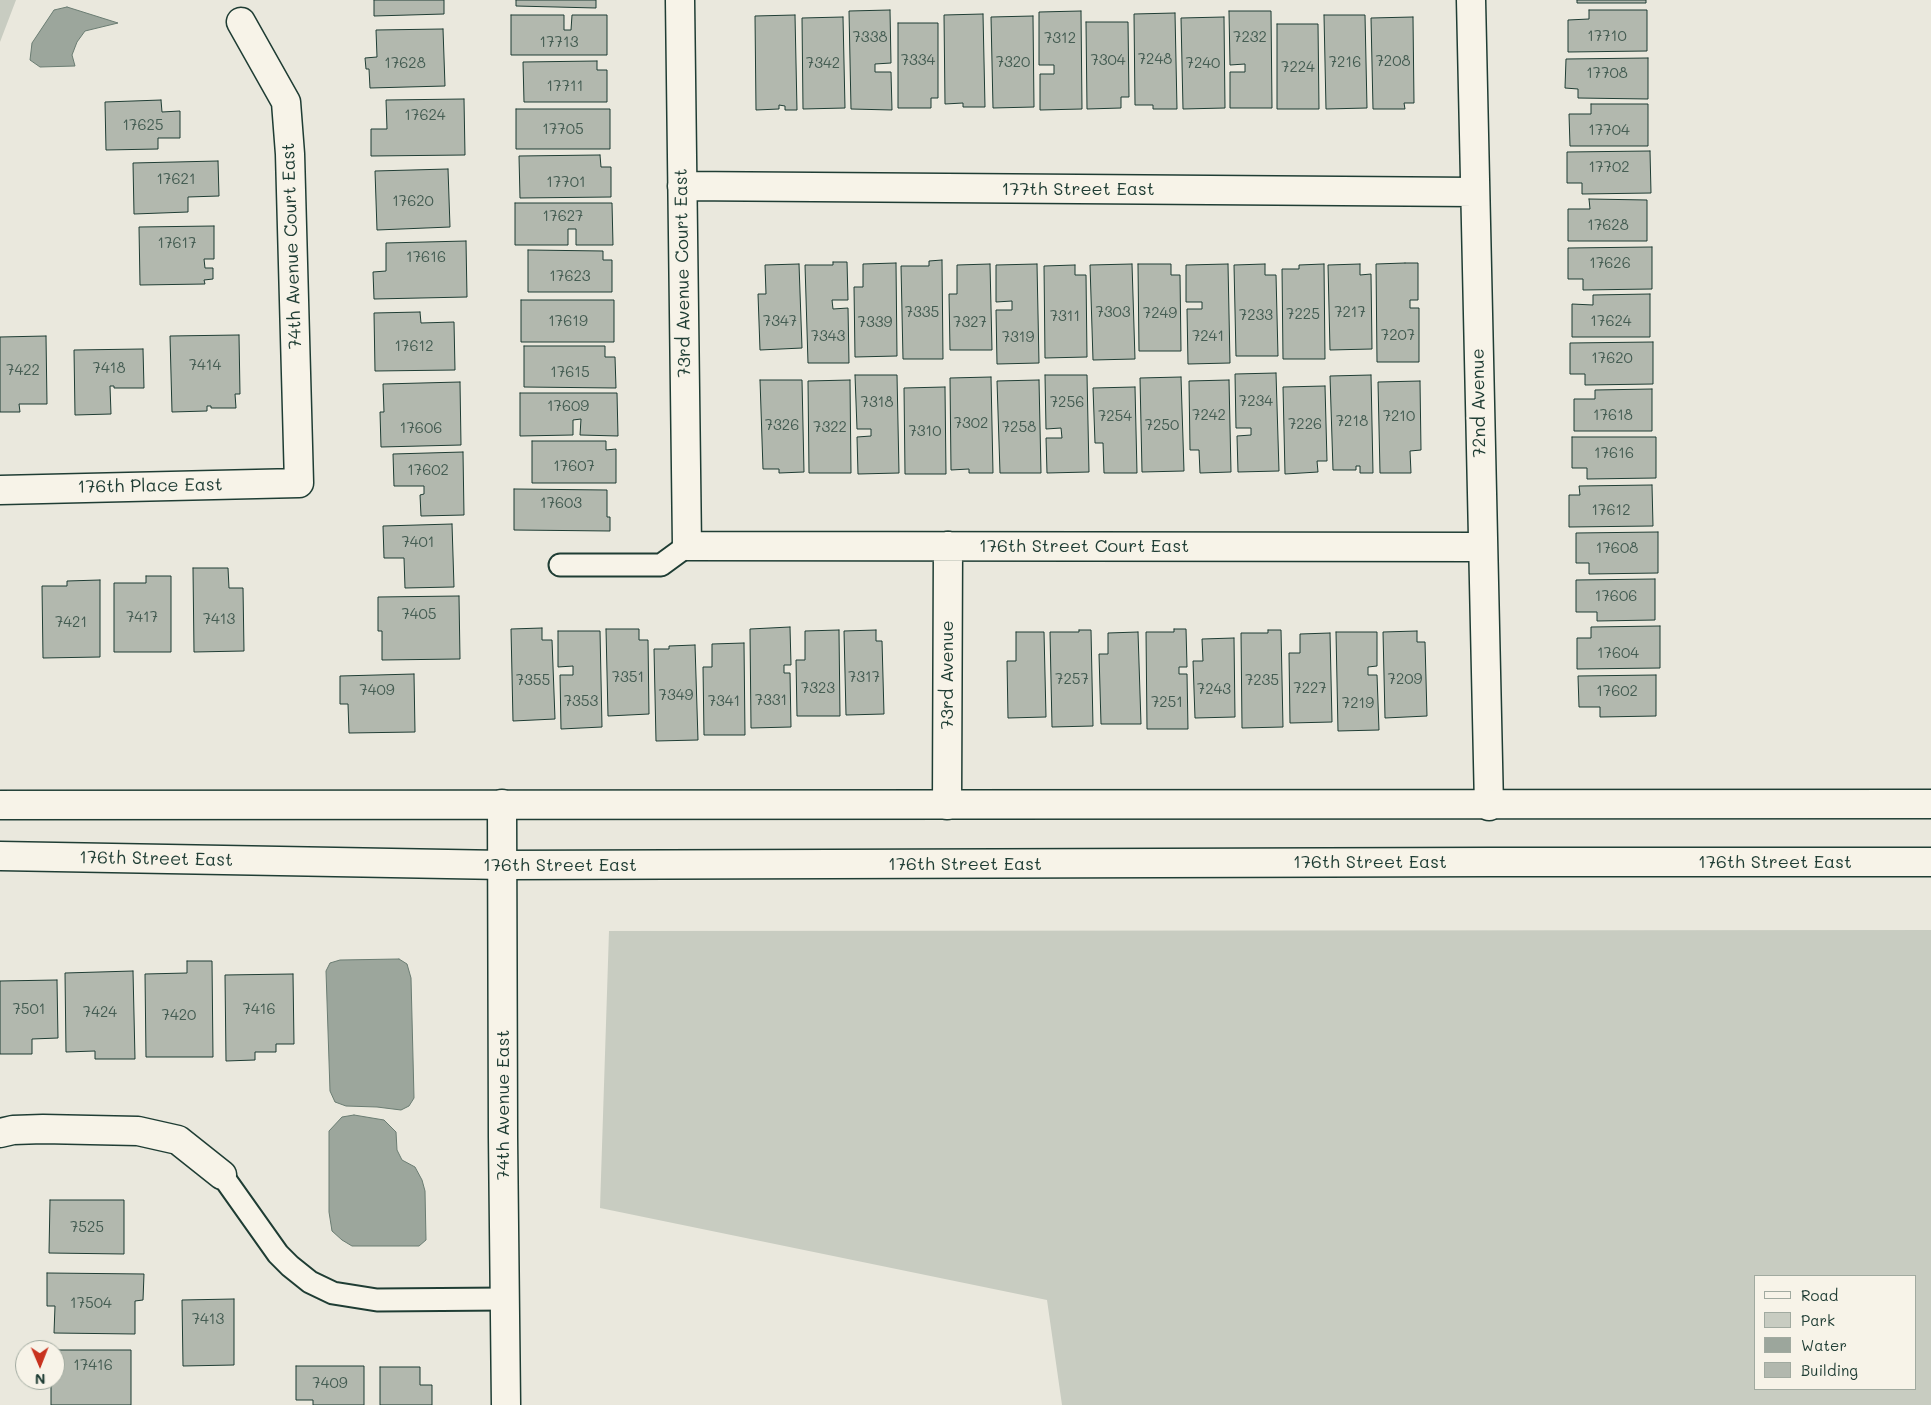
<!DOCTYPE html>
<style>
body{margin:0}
#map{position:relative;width:1931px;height:1405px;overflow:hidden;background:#eae8dd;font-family:Mali,sans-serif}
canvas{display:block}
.legend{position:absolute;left:1754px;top:1275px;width:162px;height:115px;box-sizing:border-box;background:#f7f3e8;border:1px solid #a1aaa0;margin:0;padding:6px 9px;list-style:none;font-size:15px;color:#1f3d34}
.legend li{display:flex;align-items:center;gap:10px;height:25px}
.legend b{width:25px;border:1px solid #a1aaa0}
.north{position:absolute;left:15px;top:1340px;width:50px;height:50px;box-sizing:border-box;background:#f7f3e8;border:1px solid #a1aaa0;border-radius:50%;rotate:179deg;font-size:14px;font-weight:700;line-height:20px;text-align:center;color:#1f3d34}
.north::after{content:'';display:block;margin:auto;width:18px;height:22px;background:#c8321e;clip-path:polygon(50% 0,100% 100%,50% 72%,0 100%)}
</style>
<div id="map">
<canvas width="1931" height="1405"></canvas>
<ul class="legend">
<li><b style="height:6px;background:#f7f3e8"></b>Road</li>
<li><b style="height:14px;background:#c8ccc1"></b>Park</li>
<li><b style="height:14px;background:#9ca69c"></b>Water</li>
<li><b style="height:14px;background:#b2b8ae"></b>Building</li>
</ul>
<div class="north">N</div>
</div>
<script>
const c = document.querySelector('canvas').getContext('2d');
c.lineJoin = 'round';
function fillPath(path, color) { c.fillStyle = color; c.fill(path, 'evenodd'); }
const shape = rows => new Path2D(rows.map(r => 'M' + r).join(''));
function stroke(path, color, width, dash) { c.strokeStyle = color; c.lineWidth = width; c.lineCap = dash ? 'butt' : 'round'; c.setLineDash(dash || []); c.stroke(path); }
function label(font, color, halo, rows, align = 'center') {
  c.font = font + ' Mali,sans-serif'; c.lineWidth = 5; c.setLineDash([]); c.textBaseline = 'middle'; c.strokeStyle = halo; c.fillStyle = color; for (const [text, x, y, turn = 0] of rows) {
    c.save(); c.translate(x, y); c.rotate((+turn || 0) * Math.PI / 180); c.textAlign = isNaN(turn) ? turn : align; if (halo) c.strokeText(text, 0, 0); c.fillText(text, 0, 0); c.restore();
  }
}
fillPath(shape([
 [0,0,16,0,0,42],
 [1931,930,1931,1405,1062,1405,1047,1300,600,1208,609,931],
 [1755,1276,1915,1276,1915,1389,1755,1389]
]), '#c8ccc1');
const water = shape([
 [67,7,118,23,85,31,77,42,72,55,75,66,40,67,30,60,32,43,54,10,67,7],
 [399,959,407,964,411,978,414,1098,409,1106,401,1110,377,1107,346,1106,335,1102,330,1091,326,971,330,963,340,960,399,959],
 [354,1115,384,1120,396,1132,397,1150,402,1160,415,1167,422,1180,425,1191,426,1240,419,1246,352,1246,342,1240,332,1231,329,1212,329,1131,342,1117,354,1115]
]);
fillPath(water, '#9ca69c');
stroke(water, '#6a7c72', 1);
const building = shape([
 [374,0,444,0,444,14,374,16,374,0],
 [516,0,596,0,596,8,516,6,516,0],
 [1577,0,1646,0,1646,3,1577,3,1577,0],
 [890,10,891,63,875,64,875,72,891,72,892,110,851,109,849,11,890,10],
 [1589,10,1647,10,1647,51,1568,52,1568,20,1589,19,1589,10],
 [1081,11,1082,109,1040,110,1040,74,1054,74,1054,65,1039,65,1039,12,1081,11],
 [1229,11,1271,11,1272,108,1230,108,1230,72,1245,72,1245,64,1230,65,1229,11],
 [1175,13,1177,109,1153,109,1153,105,1135,105,1134,14,1175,13],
 [983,14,985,107,963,107,963,103,945,104,944,15,983,14],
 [511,15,564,15,564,30,571,30,572,15,607,15,607,55,511,55,511,15],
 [795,15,797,110,785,110,785,106,779,105,779,109,756,110,755,16,795,15],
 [1324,15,1365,15,1367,108,1326,109,1324,15],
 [1033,16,1034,107,993,108,991,17,1033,16],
 [843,17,845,108,803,109,802,18,843,17],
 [1224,17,1225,108,1183,109,1181,18,1224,17],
 [1413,17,1414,103,1404,103,1405,109,1373,109,1371,18,1413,17],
 [1086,22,1128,22,1129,97,1121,97,1121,108,1087,109,1086,22],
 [898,23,938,23,938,98,931,98,931,108,898,108,898,23],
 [1277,24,1318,24,1319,109,1277,109,1277,24],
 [443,29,445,86,370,88,369,69,366,69,365,58,377,57,376,30,443,29],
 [1648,58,1648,99,1578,98,1578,89,1565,88,1566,59,1648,58],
 [597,61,597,70,607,70,607,102,524,102,523,62,597,61],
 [464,99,465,155,371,156,371,129,387,129,386,100,464,99],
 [161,100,162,112,180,111,180,138,158,138,158,149,106,150,105,102,161,100],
 [1591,104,1648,104,1648,146,1570,146,1569,114,1591,114,1591,104],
 [516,109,610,109,610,149,516,149,516,109],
 [1650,151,1651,193,1582,194,1582,183,1567,183,1567,152,1650,151],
 [600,155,601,167,611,167,611,197,520,198,519,156,600,155],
 [218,161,219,196,188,197,188,212,134,214,133,163,218,161],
 [448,169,450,227,377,230,375,171,448,169],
 [1589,199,1647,200,1647,241,1568,241,1568,209,1590,209,1589,199],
 [515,203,612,203,613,245,576,245,576,229,568,229,568,245,515,245,515,203],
 [214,226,214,259,204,259,205,268,213,268,213,279,204,280,205,284,140,285,139,227,214,226],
 [466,241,467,297,374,299,373,272,386,271,386,243,466,241],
 [1652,247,1652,289,1583,290,1583,279,1568,279,1568,248,1652,247],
 [528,250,603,251,603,260,612,260,612,292,528,292,528,250],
 [942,260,943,359,903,359,901,266,929,266,929,261,942,260],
 [833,262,847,262,848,300,832,300,833,309,848,308,849,363,808,363,805,265,833,265,833,262],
 [896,263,897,356,855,357,854,287,863,287,863,264,896,263],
 [1405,263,1418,263,1418,300,1410,300,1410,308,1419,308,1419,362,1377,362,1376,264,1405,263],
 [799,264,802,348,760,350,758,294,766,294,765,265,799,264],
 [990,264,992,350,950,350,949,294,957,294,957,265,990,264],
 [1037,264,1039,363,997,364,996,310,1012,310,1012,301,996,302,996,265,1037,264],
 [1132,264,1135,359,1093,360,1090,265,1132,264],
 [1138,264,1171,264,1171,275,1180,275,1181,351,1139,351,1138,264],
 [1228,264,1230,363,1188,364,1187,309,1202,309,1202,302,1186,302,1186,265,1228,264],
 [1265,264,1265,275,1276,275,1278,356,1236,356,1234,265,1265,264],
 [1324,264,1325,359,1283,359,1282,269,1299,269,1299,265,1324,264],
 [1360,264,1360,275,1371,274,1372,349,1330,350,1328,265,1360,264],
 [1075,265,1075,275,1086,275,1087,357,1045,358,1044,266,1075,265],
 [1650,294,1650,337,1572,337,1572,304,1593,305,1593,295,1650,294],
 [521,300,614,300,614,342,521,342,521,300],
 [420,312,421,323,454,322,455,370,375,371,374,313,420,312],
 [239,335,240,394,235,394,236,408,211,408,211,406,207,406,207,411,172,412,170,336,239,335],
 [46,336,47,404,19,404,20,412,0,412,0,337,46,336],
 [1653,342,1653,384,1585,385,1585,374,1570,374,1570,343,1653,342],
 [524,346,605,346,605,357,615,357,616,388,524,387,524,346],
 [143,349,144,388,114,388,114,386,110,386,111,414,75,415,74,350,143,349],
 [1276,373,1279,471,1238,472,1237,436,1251,435,1251,428,1236,428,1235,374,1276,373],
 [855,375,897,375,899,473,858,474,857,437,871,436,871,429,857,429,855,375],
 [1045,375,1087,375,1089,472,1047,473,1046,438,1062,438,1061,428,1046,429,1045,375],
 [1371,375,1373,473,1360,473,1360,466,1356,466,1356,470,1333,470,1330,376,1371,375],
 [991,377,993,473,969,473,969,469,951,470,950,378,991,377],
 [1181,377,1184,471,1142,472,1140,378,1181,377],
 [760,380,802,380,804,472,779,473,779,469,763,469,760,380],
 [850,380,851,473,809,473,808,381,850,380],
 [1039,380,1041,473,1000,473,997,381,1039,380],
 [1229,380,1231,472,1200,473,1199,450,1190,450,1189,381,1229,380],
 [1420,381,1421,450,1410,451,1411,473,1380,473,1378,382,1420,381],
 [460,382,461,445,381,447,380,412,384,412,383,384,460,382],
 [1325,386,1327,461,1317,461,1318,472,1285,474,1283,387,1325,386],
 [945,387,946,474,905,474,904,388,945,387],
 [1135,387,1137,473,1104,473,1103,443,1095,443,1093,388,1135,387],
 [1652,389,1652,431,1574,431,1574,399,1595,399,1595,390,1652,389],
 [520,393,617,393,618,436,580,435,581,419,573,420,573,435,520,436,520,393],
 [1572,437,1656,437,1656,478,1587,479,1587,468,1572,468,1572,437],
 [532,441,606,441,606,450,616,449,616,483,532,483,532,441],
 [463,452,464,515,421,516,420,495,424,494,424,486,394,486,393,454,463,452],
 [1652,485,1653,526,1569,527,1569,495,1580,495,1579,486,1652,485],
 [514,489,607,490,607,517,610,517,610,531,514,530,514,489],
 [452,524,454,587,405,588,404,558,384,558,383,526,452,524],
 [1658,532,1658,573,1589,574,1589,563,1576,563,1576,533,1658,532],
 [193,568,228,568,229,588,243,588,244,651,194,652,193,568],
 [146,576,171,576,171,652,114,652,114,583,146,583,146,576],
 [1655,579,1655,620,1597,621,1597,612,1576,612,1576,580,1655,579],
 [100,580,100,657,43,658,42,586,67,586,67,581,100,580],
 [459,596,460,659,382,660,382,631,378,631,378,597,459,596],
 [1660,626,1660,668,1577,669,1577,638,1591,638,1591,627,1660,626],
 [790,627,791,665,784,665,784,673,790,673,791,727,751,728,750,629,790,627],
 [542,628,542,640,552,640,555,719,513,721,511,629,542,628],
 [606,629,639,629,639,640,648,640,649,714,608,716,606,629],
 [1174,629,1186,629,1187,667,1179,667,1179,674,1187,674,1188,729,1147,729,1146,632,1174,632,1174,629],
 [839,630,840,716,797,716,796,660,805,660,805,631,839,630],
 [876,630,876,641,882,641,884,714,846,715,844,631,876,630],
 [1079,630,1091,630,1093,726,1052,727,1050,632,1079,632,1079,630],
 [1268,630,1281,630,1283,727,1242,728,1241,633,1268,633,1268,630],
 [558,631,600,631,602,727,561,729,560,675,573,675,573,666,558,667,558,631],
 [1417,631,1417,642,1425,642,1427,716,1385,718,1383,632,1417,631],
 [1016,632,1044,632,1046,717,1008,718,1007,661,1016,661,1016,632],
 [1138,632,1141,724,1101,724,1099,654,1108,654,1108,633,1138,632],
 [1336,632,1377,632,1377,666,1368,667,1368,675,1377,675,1379,730,1338,731,1336,632],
 [1330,633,1332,722,1290,723,1289,653,1300,653,1300,634,1330,633],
 [1234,638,1235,717,1195,718,1193,661,1203,661,1202,639,1234,638],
 [744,643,745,735,704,735,703,667,712,667,712,644,744,643],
 [695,645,698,740,656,741,654,649,669,649,669,646,695,645],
 [414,674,415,732,349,733,348,704,340,704,340,676,414,674],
 [1656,675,1656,716,1600,717,1600,707,1579,707,1578,676,1656,675],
 [187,961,212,961,213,1057,146,1057,145,974,187,973,187,961],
 [133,971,135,1059,95,1059,95,1051,66,1052,65,973,133,971],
 [293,974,294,1044,276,1044,276,1052,255,1052,255,1060,226,1061,225,975,293,974],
 [57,980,58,1038,32,1039,32,1054,0,1054,0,981,57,980],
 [50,1200,124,1200,124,1254,49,1253,50,1200],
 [47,1273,144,1274,143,1300,135,1301,135,1334,54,1333,55,1306,47,1306,47,1273],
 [234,1299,234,1365,183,1366,182,1300,234,1299],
 [55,1350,131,1350,131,1405,51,1405,51,1380,55,1380,55,1350],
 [296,1366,364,1366,364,1405,313,1405,313,1400,296,1400,296,1366],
 [380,1367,420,1367,420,1385,432,1385,432,1405,380,1405,380,1367]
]);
fillPath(building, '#b2b8ae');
stroke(building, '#1f3d34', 1);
const service = shape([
 [560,565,661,565,687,546],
 [222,1175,278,1254,290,1266,310,1282,333,1293,377,1300,505,1299]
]);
const minor = shape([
 [680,0,687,546,1482,547],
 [1471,0,1489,806],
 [682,186,1474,192],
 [0,490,299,483,290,154,286,102,241,22],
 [502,804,503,1137,506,1405],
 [947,805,948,546],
 [0,1133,13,1130,43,1129,138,1131,178,1140,222,1175]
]);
const primary = shape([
 [0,805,1931,804],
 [0,856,503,865,1490,862,1931,862]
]);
stroke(service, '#1f3d34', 25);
stroke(minor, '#1f3d34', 31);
stroke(primary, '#1f3d34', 31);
stroke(service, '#f7f3e8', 21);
stroke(minor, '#f7f3e8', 28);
stroke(primary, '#f7f3e8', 28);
label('15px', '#445c52', null, [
 ["17710",1607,36],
 ["7338",870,37],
 ["7232",1250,37],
 ["7312",1060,38],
 ["17713",559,42],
 ["7248",1155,59],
 ["7334",918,60],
 ["7304",1108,60],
 ["7208",1393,61],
 ["7320",1013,62],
 ["7216",1345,62],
 ["17628",405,63],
 ["7342",823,63],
 ["7240",1203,63],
 ["7224",1298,67],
 ["17708",1607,73],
 ["17711",565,86],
 ["17624",425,115],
 ["17625",143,125],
 ["17705",563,129],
 ["17704",1609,130],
 ["17702",1609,167],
 ["17621",176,179],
 ["17701",566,182],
 ["17620",413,201],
 ["17627",563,216],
 ["17628",1608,225],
 ["17617",177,243],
 ["17616",426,257],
 ["17626",1610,263],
 ["17623",570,276],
 ["7335",922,312],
 ["7303",1113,312],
 ["7217",1350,312],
 ["7249",1160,313],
 ["7225",1303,314],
 ["7233",1256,315],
 ["7311",1065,316],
 ["17619",568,321],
 ["7347",780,321],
 ["17624",1611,321],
 ["7339",875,322],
 ["7327",970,322],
 ["7207",1398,335],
 ["7343",828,336],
 ["7241",1208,336],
 ["7319",1018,337],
 ["17612",414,346],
 ["17620",1612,358],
 ["7414",205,365],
 ["7418",109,368],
 ["7422",23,370],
 ["17615",570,372],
 ["7234",1256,401],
 ["7318",877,402],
 ["7256",1067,402],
 ["17609",568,406],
 ["7242",1209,415],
 ["17618",1613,415],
 ["7254",1115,416],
 ["7210",1399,416],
 ["7218",1352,421],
 ["7302",971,423],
 ["7226",1305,424],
 ["7326",782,425],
 ["7250",1162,425],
 ["7322",830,427],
 ["7258",1019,427],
 ["17606",421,428],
 ["7310",925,431],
 ["17616",1614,453],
 ["17607",574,466],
 ["17602",428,470],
 ["17603",561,503],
 ["17612",1611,510],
 ["7401",418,542],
 ["17608",1617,548],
 ["17606",1616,596],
 ["7405",419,614],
 ["7417",142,617],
 ["7413",219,619],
 ["7421",71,622],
 ["17604",1618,653],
 ["7351",628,677],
 ["7317",864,677],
 ["7257",1072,679],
 ["7209",1405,679],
 ["7355",533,680],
 ["7235",1262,680],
 ["7323",818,688],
 ["7227",1310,688],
 ["7243",1214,689],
 ["7409",377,690],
 ["17602",1617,691],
 ["7349",676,695],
 ["7331",771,700],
 ["7353",581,701],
 ["7341",724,701],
 ["7251",1167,702],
 ["7219",1358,703],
 ["7501",29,1009],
 ["7416",259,1009],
 ["7424",100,1012],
 ["7420",179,1015],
 ["7525",87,1227],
 ["17504",91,1303],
 ["7413",208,1319],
 ["17416",93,1365],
 ["7409",330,1383]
]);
label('18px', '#1f3d34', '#f7f3e8', [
 ["177th Street East",1078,189],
 ["74th Avenue Court East",292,246,-92],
 ["73rd Avenue Court East",683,273,-91],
 ["72nd Avenue",1479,403,-91],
 ["176th Place East",150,486,-1],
 ["176th Street Court East",1084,546],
 ["73rd Avenue",947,675,-90],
 ["176th Street East",156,859,1],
 ["176th Street East",1370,862],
 ["176th Street East",1775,862],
 ["176th Street East",965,864],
 ["176th Street East",560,865],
 ["74th Avenue East",503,1105,-90]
]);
</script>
